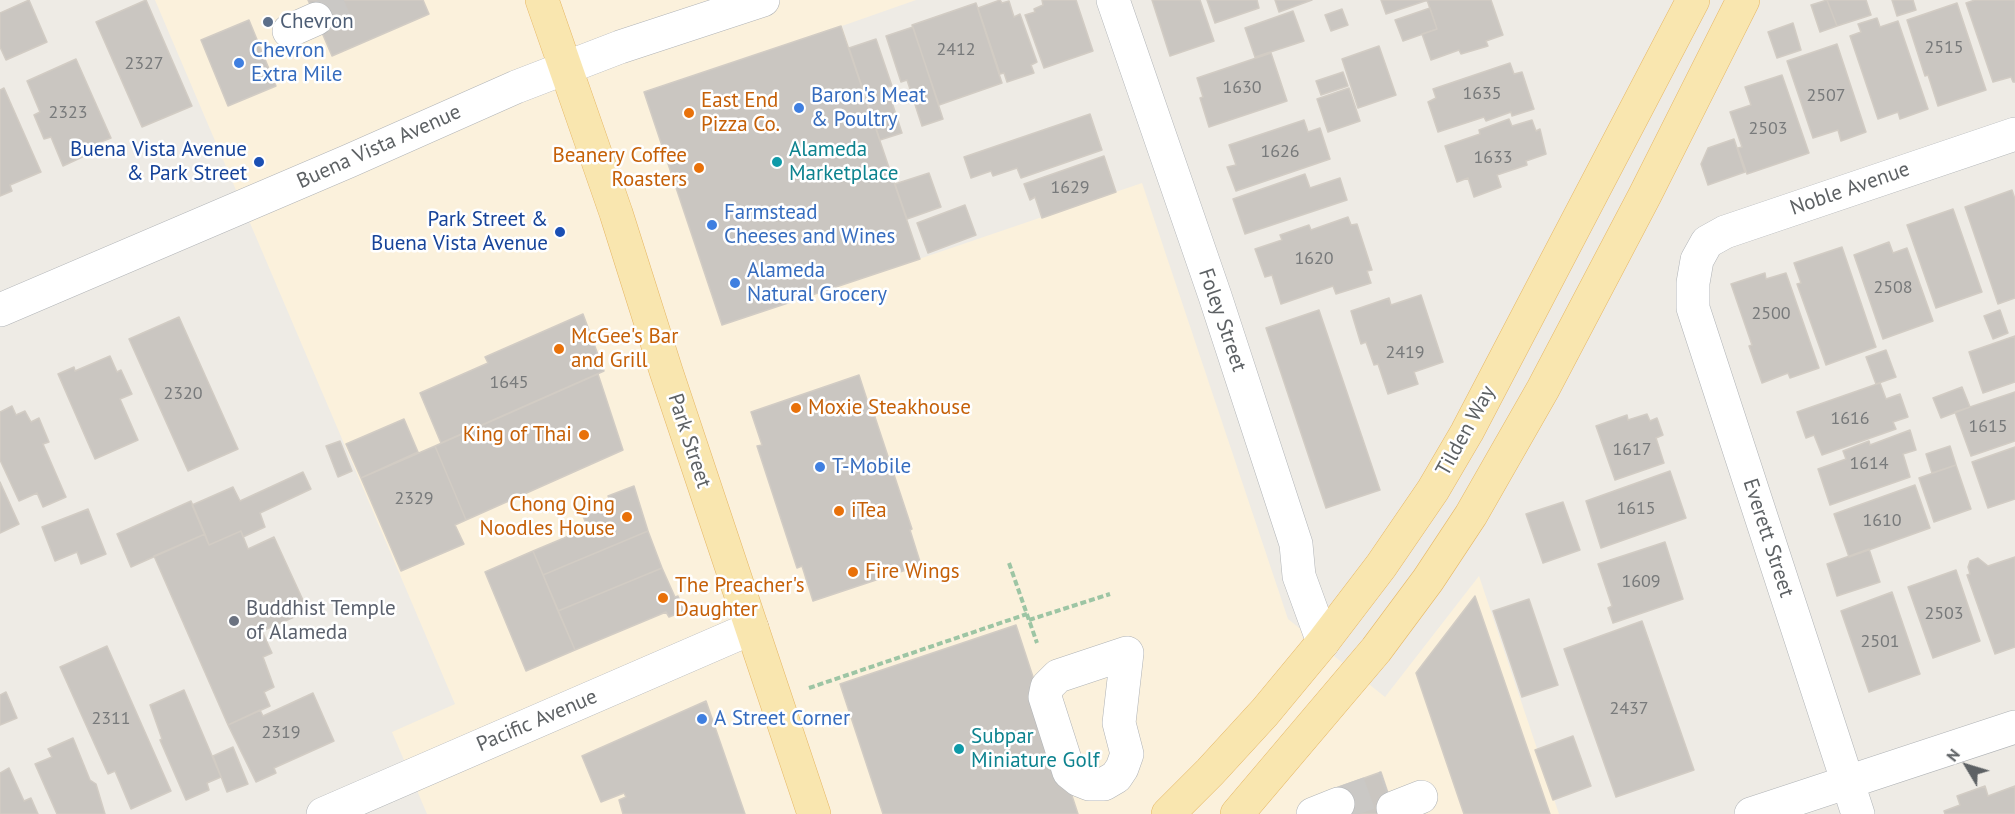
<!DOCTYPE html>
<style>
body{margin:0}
#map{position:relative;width:2015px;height:814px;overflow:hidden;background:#eeebe5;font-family:"PT Sans",sans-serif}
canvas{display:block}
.north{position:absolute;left:1937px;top:736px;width:60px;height:60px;-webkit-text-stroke:4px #fff;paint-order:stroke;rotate:308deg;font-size:16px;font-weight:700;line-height:24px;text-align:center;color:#5d6164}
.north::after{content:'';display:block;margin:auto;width:21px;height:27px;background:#5d6164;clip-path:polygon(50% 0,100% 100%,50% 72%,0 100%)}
</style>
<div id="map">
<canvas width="2015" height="814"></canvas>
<div class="north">N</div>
</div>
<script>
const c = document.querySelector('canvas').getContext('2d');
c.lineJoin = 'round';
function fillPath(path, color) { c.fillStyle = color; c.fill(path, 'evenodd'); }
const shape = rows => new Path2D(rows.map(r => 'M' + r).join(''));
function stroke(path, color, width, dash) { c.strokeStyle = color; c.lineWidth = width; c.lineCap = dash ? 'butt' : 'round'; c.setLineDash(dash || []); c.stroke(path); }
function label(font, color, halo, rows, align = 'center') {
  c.font = font + ' "PT Sans",sans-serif'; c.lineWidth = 5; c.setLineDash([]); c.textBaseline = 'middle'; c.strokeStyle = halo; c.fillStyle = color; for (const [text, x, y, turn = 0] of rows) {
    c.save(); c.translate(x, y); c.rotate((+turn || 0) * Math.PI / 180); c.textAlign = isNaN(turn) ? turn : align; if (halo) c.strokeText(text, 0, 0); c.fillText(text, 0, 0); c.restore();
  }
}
fillPath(shape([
 [155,0,916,0,842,26,919,259,1142,183,1288,619,1385,697,1479,576,1559,814,427,814,392,732,455,704]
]), '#fbf1dc');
const building = shape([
 [29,0,47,42,6,60,0,47,0,13,29,0],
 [146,0,192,106,142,127,96,22,146,0],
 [308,0,423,0,429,14,332,56,308,0],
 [1000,0,1002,3,1009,1,1014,17,1020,14,1037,62,1031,65,1034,73,1007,82,1004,73,1000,74,978,8,1000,0],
 [1042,0,1076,0,1093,51,1044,68,1025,15,1035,12,1034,9,1043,5,1042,0],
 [1152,0,1200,0,1214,41,1170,56,1152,0],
 [1207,0,1257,0,1259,8,1215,23,1207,0],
 [1275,0,1312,0,1279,12,1275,0],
 [1381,0,1428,0,1386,14,1381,0],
 [1427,0,1491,0,1503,35,1486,41,1488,46,1461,54,1459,50,1431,60,1422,34,1437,29,1427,0],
 [1827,0,1837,26,1820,32,1811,5,1827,0],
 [1827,0,1866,0,1871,15,1837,26,1827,0],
 [1892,0,1913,0,1916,10,1897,16,1892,0],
 [1975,0,2015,0,2015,82,2013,82,2011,77,1993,82,1966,3,1975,0],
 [976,3,1002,83,939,105,912,25,976,3],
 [1957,3,1986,90,1938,106,1928,75,1925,76,1907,20,1957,3],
 [1430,8,1437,29,1403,41,1395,20,1430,8],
 [1342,9,1348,25,1331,31,1325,15,1342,9],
 [1293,11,1304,41,1255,57,1245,28,1293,11],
 [1877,18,1880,27,1898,21,1928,109,1900,119,1898,112,1878,119,1850,36,1861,32,1858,24,1877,18],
 [249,20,276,86,228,106,201,40,249,20],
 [1793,23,1801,50,1777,58,1768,32,1793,23],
 [841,26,920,259,722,325,644,92,841,26],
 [913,27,943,119,922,126,907,80,901,82,886,36,913,27],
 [876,39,892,86,887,87,902,133,880,140,849,48,876,39],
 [1837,44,1866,132,1841,141,1838,130,1813,138,1787,61,1837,44],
 [1379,46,1396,95,1358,108,1342,59,1379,46],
 [1271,53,1287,101,1209,127,1200,98,1203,97,1197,78,1271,53],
 [76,59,111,138,90,146,93,152,63,166,51,137,44,139,34,115,40,112,27,81,76,59],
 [1510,63,1514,74,1522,72,1534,109,1512,116,1511,112,1486,121,1484,117,1438,132,1428,102,1436,98,1433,89,1510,63],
 [1343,72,1348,86,1321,95,1316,81,1343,72],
 [1782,75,1809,153,1747,174,1738,148,1742,147,1730,112,1751,105,1745,87,1782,75],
 [4,88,41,172,10,185,12,191,0,196,0,90,4,88],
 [1349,88,1360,121,1328,132,1317,99,1349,88],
 [1090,114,1102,150,1021,178,1017,168,993,176,991,171,971,178,964,157,1090,114],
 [1509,119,1512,126,1532,120,1536,131,1540,129,1546,154,1526,161,1527,165,1497,175,1501,187,1474,197,1468,178,1457,182,1445,146,1480,134,1479,130,1509,119],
 [1304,120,1308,132,1320,128,1330,159,1236,191,1227,167,1236,165,1229,145,1304,120],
 [1734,139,1745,172,1708,185,1701,164,1708,148,1734,139],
 [1104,156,1116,192,1042,218,1035,197,1030,200,1024,184,1104,156],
 [929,173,941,207,907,219,895,184,929,173],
 [1305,174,1310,188,1340,178,1347,200,1245,234,1233,199,1305,174],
 [2012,190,2015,199,2015,298,1998,304,1965,207,2012,190],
 [965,205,976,235,928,253,917,223,965,205],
 [1953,209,1982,292,1936,308,1907,225,1953,209],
 [1348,217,1351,225,1357,224,1372,270,1367,271,1371,283,1336,294,1333,286,1281,304,1272,275,1265,277,1255,249,1282,240,1280,235,1309,225,1311,230,1348,217],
 [1889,242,1893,253,1907,248,1933,321,1883,339,1854,255,1889,242],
 [1842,247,1876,347,1826,365,1797,284,1801,283,1794,263,1842,247],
 [1765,273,1766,279,1786,273,1819,368,1790,378,1788,373,1762,383,1749,346,1752,345,1731,284,1765,273],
 [1421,295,1443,362,1414,372,1418,384,1388,394,1378,364,1374,365,1366,342,1361,344,1351,311,1389,298,1391,305,1421,295],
 [1319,310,1380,490,1326,508,1266,328,1319,310],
 [2000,310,2008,333,1993,339,1984,316,2000,310],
 [583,314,604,371,441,443,420,393,488,363,485,357,583,314],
 [179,317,238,449,188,471,129,339,179,317],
 [2015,336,2015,382,1983,393,1969,352,2015,336],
 [1886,350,1896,377,1876,384,1866,357,1886,350],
 [110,356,117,372,121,370,132,394,120,399,138,440,95,459,58,374,74,367,75,371,110,356],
 [598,374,623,450,466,520,435,446,598,374],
 [859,375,870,409,872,408,912,529,910,530,921,565,813,601,802,566,797,568,757,446,762,445,751,412,859,375],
 [1880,383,1886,399,1900,394,1908,417,1893,422,1896,429,1822,455,1814,435,1806,438,1797,412,1880,383],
 [1962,387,1970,407,1941,418,1933,398,1962,387],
 [2015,392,2015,441,1971,456,1955,412,2015,392],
 [12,406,16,415,25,411,31,422,39,418,49,442,43,444,66,497,43,507,37,493,19,501,0,460,0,412,12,406],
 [1647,414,1650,421,1657,418,1663,435,1656,438,1664,463,1615,480,1596,426,1627,415,1628,420,1647,414],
 [404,419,418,452,361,478,346,444,404,419],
 [1910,430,1916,450,1903,454,1910,477,1830,505,1818,469,1846,459,1843,451,1869,441,1870,445,1910,430],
 [340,441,352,471,338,477,326,446,340,441],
 [435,446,466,520,455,525,464,544,401,571,361,478,435,446],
 [1950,446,1956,465,1932,473,1926,454,1950,446],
 [2015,447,2015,499,1988,508,1972,462,2015,447],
 [1956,465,1971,509,1934,522,1919,478,1956,465],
 [1670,471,1686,518,1601,548,1586,501,1670,471],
 [303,472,311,489,260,513,265,527,243,537,241,531,209,545,192,505,233,487,240,501,303,472],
 [0,482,19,524,0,533,0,482],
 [1915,485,1930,528,1849,557,1834,514,1915,485],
 [634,486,648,531,543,575,533,551,588,528,582,514,611,503,608,496,634,486],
 [191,501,205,534,131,567,117,534,191,501],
 [1563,502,1580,550,1543,563,1526,514,1563,502],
 [88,509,106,554,81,564,77,552,55,561,42,527,88,509],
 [241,531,248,549,274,537,308,611,262,631,272,653,263,657,274,687,264,692,270,706,228,725,154,556,205,534,209,545,241,531],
 [648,531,662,568,558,611,543,575,648,531],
 [1665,542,1683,599,1613,623,1608,608,1612,606,1598,564,1665,542],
 [1869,549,1880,582,1837,596,1827,564,1869,549],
 [533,551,575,650,526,671,485,572,533,551],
 [2015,557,2015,647,1995,654,1967,575,1970,574,1968,567,1970,561,1978,558,1988,566,2015,557],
 [662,568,675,597,678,596,684,611,669,617,666,612,575,650,558,611,662,568],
 [1956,570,1980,641,1933,658,1908,587,1956,570],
 [1892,592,1920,674,1869,692,1841,611,1892,592],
 [1475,596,1550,814,1464,814,1416,673,1475,596],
 [1529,599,1558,685,1522,697,1493,611,1529,599],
 [1642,621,1694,770,1616,797,1564,649,1642,621],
 [1016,625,1078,814,883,814,840,684,1016,625],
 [107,646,171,791,131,809,115,771,108,774,60,667,107,646],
 [184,690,221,777,207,783,209,790,186,800,160,740,162,739,150,705,184,690],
 [6,692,17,718,0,725,0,695,6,692],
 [313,693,334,741,274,768,276,773,256,782,228,725,260,710,263,716,313,693],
 [706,701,745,814,623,814,619,800,626,797,624,793,601,802,582,756,706,701],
 [1573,736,1591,786,1553,800,1535,750,1573,736],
 [73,738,90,780,96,784,105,814,57,814,35,764,52,757,48,749,73,738],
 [233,747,248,784,227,792,213,756,233,747],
 [9,768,24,801,31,798,38,814,0,814,0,773,9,768],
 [1381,772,1395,814,1341,814,1333,789,1381,772],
 [1985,786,1988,796,2015,786,2015,814,1945,814,1944,811,1960,805,1957,796,1985,786]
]);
fillPath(building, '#cac6c1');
stroke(building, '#d2ccc4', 1.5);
stroke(shape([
 [316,19,359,0],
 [1338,804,1386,787]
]), '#cac8c5', 33, [33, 16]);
const minor = shape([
 [1113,0,1215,296,1296,544,1299,576,1323,642],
 [289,31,316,19],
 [0,310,349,161,516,87,620,47,763,0],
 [1127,653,1119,723,1127,754,1122,768,1116,777,1104,784,1089,784,1079,780,1069,772,1045,697,1047,687,1058,676,1127,653],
 [1393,808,1421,797],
 [323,814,752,628],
 [1313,814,1338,804],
 [1751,814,2015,727],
 [1858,814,1693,308,1693,283,1697,260,1707,242,1725,232,2015,134]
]);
const major = shape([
 [542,0,616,213,666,371,814,814],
 [1168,814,1210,772,1265,712,1323,642,1381,566,1433,490,1467,432,1693,0],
 [1237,814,1376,650,1428,580,1471,515,1543,389,1645,195,1743,0]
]);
stroke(minor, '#b0b3b6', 34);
stroke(major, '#e7b764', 34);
stroke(shape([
 [1009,563,1037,643],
 [1029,620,1110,594],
 [809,688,1027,614]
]), '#9dc5a4', 4, [6, 3]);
stroke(minor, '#fff', 33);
stroke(major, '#f9e6af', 33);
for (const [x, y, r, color] of [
 [268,22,6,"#5c6f8a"],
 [239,63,6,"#3f7fe0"],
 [799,108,6,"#3f7fe0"],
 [689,113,6,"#e8710a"],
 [259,162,6,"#1a4fb4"],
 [777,162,6,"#0f9aa8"],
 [699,168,6,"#e8710a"],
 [712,225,6,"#3f7fe0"],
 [560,232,6,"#1a4fb4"],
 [735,283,6,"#3f7fe0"],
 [559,349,6,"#e8710a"],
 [796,408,6,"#e8710a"],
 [584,435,6,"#e8710a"],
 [820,467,6,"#3f7fe0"],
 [839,511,6,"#e8710a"],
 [627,517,6,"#e8710a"],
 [853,572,6,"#e8710a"],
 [663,598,6,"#e8710a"],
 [234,621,6,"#6b7280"],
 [702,719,6,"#3f7fe0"],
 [959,749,6,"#0f9aa8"]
]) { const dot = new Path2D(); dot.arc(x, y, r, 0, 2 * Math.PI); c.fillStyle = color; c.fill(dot); stroke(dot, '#fff', 2); }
label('18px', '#787a7b', null, [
 ["2515",1944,48],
 ["2412",956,50],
 ["2327",144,64],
 ["1630",1242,88],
 ["1635",1482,94],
 ["2507",1826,96],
 ["2323",68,113],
 ["2503",1768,129],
 ["1626",1280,152],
 ["1633",1493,158],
 ["1629",1070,188],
 ["1620",1314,259],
 ["2508",1893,288],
 ["2500",1771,314],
 ["2419",1405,353],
 ["1645",509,383],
 ["2320",183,394],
 ["1616",1850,419],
 ["1615",1988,427],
 ["1617",1632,450],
 ["1614",1869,464],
 ["2329",414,499],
 ["1615",1636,509],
 ["1610",1882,521],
 ["1609",1641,582],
 ["2503",1944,614],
 ["2501",1880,642],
 ["2437",1629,709],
 ["2311",111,719],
 ["2319",281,733]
]);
label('21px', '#4e5e75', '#fff', [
 ["Chevron",280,22]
], 'left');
label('21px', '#366cbe', '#fff', [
 ["Chevron",251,51],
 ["Extra Mile",251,75],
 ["Baron's Meat",811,96],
 ["& Poultry",811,120],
 ["Farmstead",724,213],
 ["Cheeses and Wines",724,237],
 ["Alameda",747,271],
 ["Natural Grocery",747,295],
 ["T-Mobile",832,467],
 ["A Street Corner",714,719]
], 'left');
label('21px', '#c56008', '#fff', [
 ["East End",701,101],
 ["Pizza Co.",701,125],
 ["Beanery Coffee",687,156,"right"],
 ["Roasters",687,180,"right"],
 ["McGee's Bar",571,337],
 ["and Grill",571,361],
 ["Moxie Steakhouse",808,408],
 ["King of Thai",572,435,"right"],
 ["Chong Qing",615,505,"right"],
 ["Noodles House",615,529,"right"],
 ["iTea",851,511],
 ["Fire Wings",865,572],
 ["The Preacher's",675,586],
 ["Daughter",675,610]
], 'left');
label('21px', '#5d6164', '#fff', [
 ["Buena Vista Avenue",379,147,-24],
 ["Noble Avenue",1850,189,-19],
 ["Foley Street",1222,320,71],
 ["Tilden Way",1466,431,-61],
 ["Park Street",689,441,72],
 ["Everett Street",1768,538,72],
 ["Pacific Avenue",537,721,-23]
]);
label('21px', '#164399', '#fff', [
 ["Buena Vista Avenue",247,150],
 ["& Park Street",247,174],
 ["Park Street &",548,220],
 ["Buena Vista Avenue",548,244]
], 'right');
label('21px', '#0d838f', '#fff', [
 ["Alameda",789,150],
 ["Marketplace",789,174],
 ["Subpar",971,737],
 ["Miniature Golf",971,761]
], 'left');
label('21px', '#5b616d', '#fff', [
 ["Buddhist Temple",246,609],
 ["of Alameda",246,633]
], 'left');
</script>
